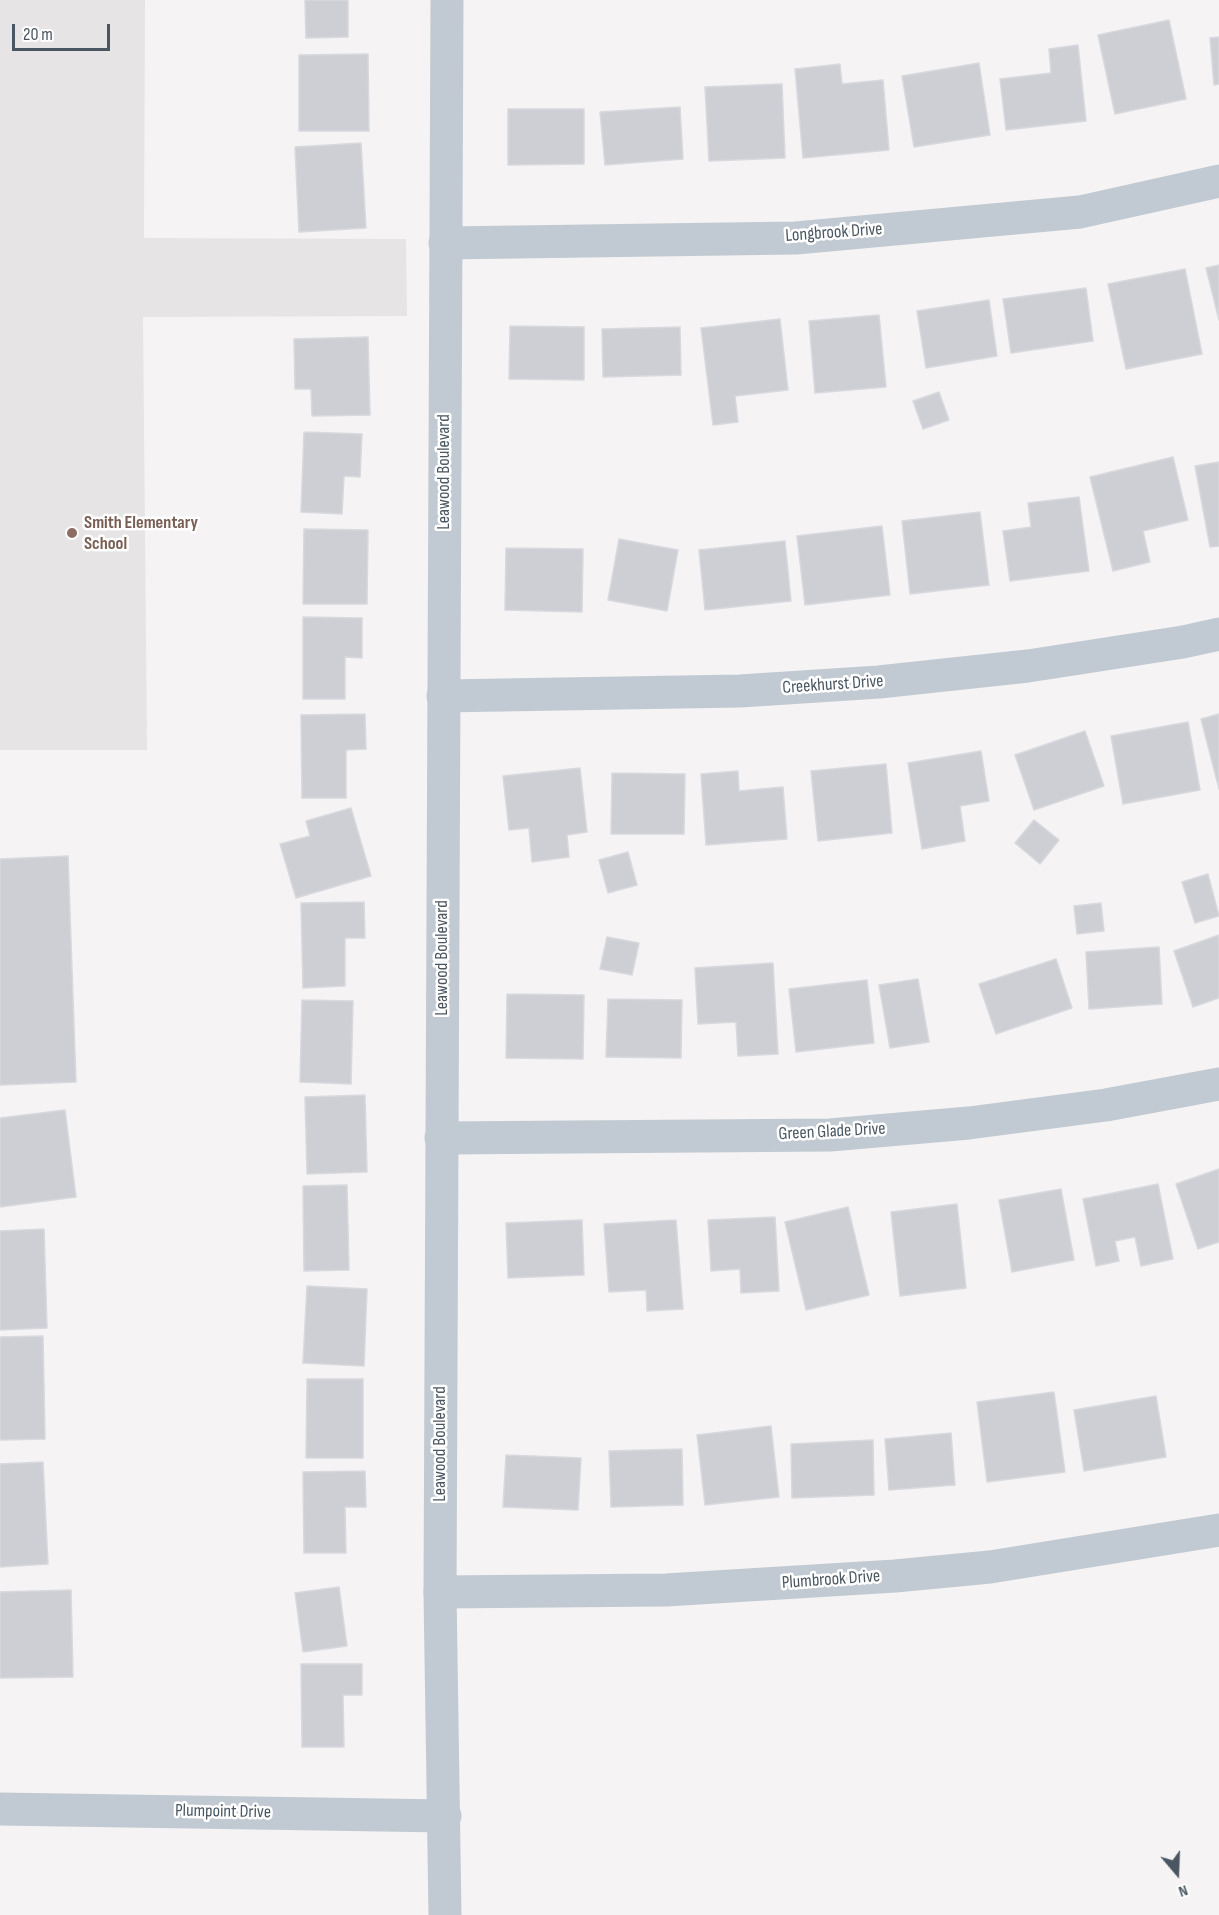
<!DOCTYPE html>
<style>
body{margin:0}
#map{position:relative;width:1219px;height:1915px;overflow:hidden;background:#f5f3f3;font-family:"Sofia Sans Condensed",sans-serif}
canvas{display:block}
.north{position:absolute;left:1147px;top:1843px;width:60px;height:60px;-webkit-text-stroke:4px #fff;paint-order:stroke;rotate:161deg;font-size:16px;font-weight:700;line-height:24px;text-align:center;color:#4a5661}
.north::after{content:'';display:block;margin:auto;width:21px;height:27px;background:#4a5661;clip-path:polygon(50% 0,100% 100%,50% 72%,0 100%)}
.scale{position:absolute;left:12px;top:24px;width:98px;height:27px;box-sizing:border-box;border:3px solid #4a5661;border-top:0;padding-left:8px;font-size:18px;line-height:21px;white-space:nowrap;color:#4a5661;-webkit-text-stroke:4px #fff;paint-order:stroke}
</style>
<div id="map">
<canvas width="1219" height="1915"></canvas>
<div class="north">N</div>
<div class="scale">20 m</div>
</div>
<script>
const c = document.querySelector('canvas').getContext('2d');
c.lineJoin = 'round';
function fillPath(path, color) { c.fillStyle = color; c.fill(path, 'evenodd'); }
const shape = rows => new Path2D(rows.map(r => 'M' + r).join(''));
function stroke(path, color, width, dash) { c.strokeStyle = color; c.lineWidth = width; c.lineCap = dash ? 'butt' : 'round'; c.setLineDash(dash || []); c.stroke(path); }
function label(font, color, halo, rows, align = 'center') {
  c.font = font + ' "Sofia Sans Condensed",sans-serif'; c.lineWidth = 5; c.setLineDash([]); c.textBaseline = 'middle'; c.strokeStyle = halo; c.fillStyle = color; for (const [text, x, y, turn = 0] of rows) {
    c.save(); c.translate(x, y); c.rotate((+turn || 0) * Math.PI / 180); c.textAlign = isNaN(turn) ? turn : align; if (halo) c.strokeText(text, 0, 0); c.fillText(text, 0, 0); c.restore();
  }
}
fillPath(shape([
 [0,0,145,0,144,238,406,239,407,316,143,317,147,750,0,750]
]), '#e6e4e5');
const building = shape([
 [305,0,348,0,348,37,306,38,305,0],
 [1169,20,1186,99,1115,114,1098,35,1169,20],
 [1219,37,1219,84,1214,85,1210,38,1219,37],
 [1078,45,1086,121,1006,130,1000,79,1051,73,1049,49,1078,45],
 [368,54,369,131,299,131,299,55,368,54],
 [979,63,990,135,914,147,902,76,979,63],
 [840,64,842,84,883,80,889,150,803,158,795,69,840,64],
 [782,84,785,158,709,161,705,87,782,84],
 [680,107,683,159,605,165,600,112,680,107],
 [508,109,584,109,584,164,508,165,508,109],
 [361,143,366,228,299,232,295,147,361,143],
 [1219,265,1219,320,1206,268,1219,265],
 [1185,269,1202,354,1126,369,1108,284,1185,269],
 [1086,288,1093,341,1011,353,1003,299,1086,288],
 [989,300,997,356,926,368,917,311,989,300],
 [879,315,886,387,815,393,809,321,879,315],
 [780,319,788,390,735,396,738,422,713,425,701,328,780,319],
 [510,326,584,327,584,380,509,379,510,326],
 [680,327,681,375,603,377,602,329,680,327],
 [368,337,370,415,312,416,311,389,295,389,294,339,368,337],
 [939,392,949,420,923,429,913,401,939,392],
 [304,432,362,434,360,477,344,476,342,514,301,512,304,432],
 [1173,457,1188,520,1143,531,1150,562,1113,571,1090,477,1173,457],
 [1219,462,1219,546,1210,547,1195,466,1219,462],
 [1079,497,1089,571,1010,581,1003,531,1031,527,1028,503,1079,497],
 [980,512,989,585,910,594,902,521,980,512],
 [882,526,890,595,805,605,797,536,882,526],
 [304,529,368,530,367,604,303,604,304,529],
 [619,539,678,550,667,611,608,600,619,539],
 [785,541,791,601,705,610,699,550,785,541],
 [506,548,583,549,582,612,505,610,506,548],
 [303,617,362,618,362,658,345,657,345,699,303,699,303,617],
 [365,714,366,749,346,750,346,798,302,798,301,715,365,714],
 [1219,714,1219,789,1201,719,1219,714],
 [1188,722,1200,790,1123,804,1111,736,1188,722],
 [1085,731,1104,786,1034,810,1015,755,1085,731],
 [981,751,989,801,960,806,965,841,922,849,908,763,981,751],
 [886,764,892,833,818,841,811,771,886,764],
 [580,768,587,832,567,835,569,857,532,862,529,828,509,830,503,776,580,768],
 [738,771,739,791,783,787,787,839,706,845,701,774,738,771],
 [612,773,685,774,684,834,611,834,612,773],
 [351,808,371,876,296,898,280,844,310,836,306,821,351,808],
 [1034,820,1059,840,1040,864,1015,843,1034,820],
 [628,852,637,885,608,893,599,860,628,852],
 [68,856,76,1082,0,1085,0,859,68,856],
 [1208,874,1219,916,1195,923,1182,882,1208,874],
 [364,902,365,938,345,938,345,986,303,988,301,903,364,902],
 [1101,903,1104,931,1077,934,1074,906,1101,903],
 [1219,935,1219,998,1193,1007,1174,951,1219,935],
 [607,937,639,943,632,975,600,969,607,937],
 [1159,947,1162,1004,1089,1009,1086,952,1159,947],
 [1056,959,1072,1008,996,1034,979,984,1056,959],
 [773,963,778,1054,738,1056,736,1022,698,1024,695,968,773,963],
 [918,979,929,1042,890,1048,879,985,918,979],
 [867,980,874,1043,796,1052,789,989,867,980],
 [507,994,584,995,583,1059,506,1058,507,994],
 [608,999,682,1000,681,1058,606,1057,608,999],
 [302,1000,353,1001,351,1084,300,1082,302,1000],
 [365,1095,367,1172,307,1174,305,1097,365,1095],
 [65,1110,76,1197,0,1207,0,1118,65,1110],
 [1219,1169,1219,1242,1198,1249,1176,1184,1219,1169],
 [1158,1184,1173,1259,1141,1266,1135,1237,1115,1241,1119,1261,1096,1266,1083,1199,1158,1184],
 [347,1185,349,1270,304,1271,303,1186,347,1185],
 [1061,1189,1074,1260,1012,1272,999,1200,1061,1189],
 [957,1204,966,1288,900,1296,891,1212,957,1204],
 [848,1207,869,1295,806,1310,785,1222,848,1207],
 [775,1217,779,1291,741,1293,740,1269,711,1271,708,1220,775,1217],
 [582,1220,584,1275,508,1278,506,1223,582,1220],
 [676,1220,683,1309,647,1311,646,1290,609,1292,604,1224,676,1220],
 [44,1229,47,1328,0,1330,0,1231,44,1229],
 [307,1286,367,1289,364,1366,303,1363,307,1286],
 [43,1336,45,1439,0,1440,0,1337,43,1336],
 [307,1379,363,1379,363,1458,306,1458,307,1379],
 [1054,1392,1065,1472,987,1482,977,1402,1054,1392],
 [1156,1396,1166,1457,1084,1471,1074,1410,1156,1396],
 [771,1426,779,1497,705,1505,697,1435,771,1426],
 [951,1433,955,1485,889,1490,885,1439,951,1433],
 [873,1440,874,1495,792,1498,791,1444,873,1440],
 [682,1449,683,1505,611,1507,609,1451,682,1449],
 [506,1455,581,1458,578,1510,503,1507,506,1455],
 [43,1462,48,1564,0,1567,0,1464,43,1462],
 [365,1471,366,1507,345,1507,346,1553,304,1553,303,1472,365,1471],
 [339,1587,347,1646,303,1652,295,1593,339,1587],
 [71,1590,73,1677,0,1678,0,1592,71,1590],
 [301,1664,362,1664,362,1695,343,1695,344,1747,302,1747,301,1664]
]);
fillPath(building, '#cdcfd5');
stroke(building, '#d7d9de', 1.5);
stroke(shape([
 [445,243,796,238,1080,212,1219,181],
 [443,696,740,691,879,682,1028,666,1183,642,1219,634],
 [441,1138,830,1135,969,1123,1106,1105,1219,1084],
 [440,1592,666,1590,895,1576,990,1567,1219,1530],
 [0,1809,445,1816]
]), '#c1cad2', 33);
stroke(shape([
 [445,1915,440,1592,447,0]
]), '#c1cad2', 33);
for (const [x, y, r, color] of [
 [72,533,6,"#8d6e63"]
]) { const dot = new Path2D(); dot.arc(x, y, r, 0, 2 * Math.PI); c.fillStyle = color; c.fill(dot); stroke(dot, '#fff', 2); }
label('18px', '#4a5661', '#fff', [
 ["Longbrook Drive",834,233,-4],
 ["Leawood Boulevard",444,472,-90],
 ["Creekhurst Drive",833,685,-4],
 ["Leawood Boulevard",442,958,-90],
 ["Green Glade Drive",832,1132,-3],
 ["Leawood Boulevard",440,1444,-90],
 ["Plumbrook Drive",831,1580,-4],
 ["Plumpoint Drive",223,1812,1]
]);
label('bold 18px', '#785e54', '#fff', [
 ["Smith Elementary",84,523],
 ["School",84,544]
], 'left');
</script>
